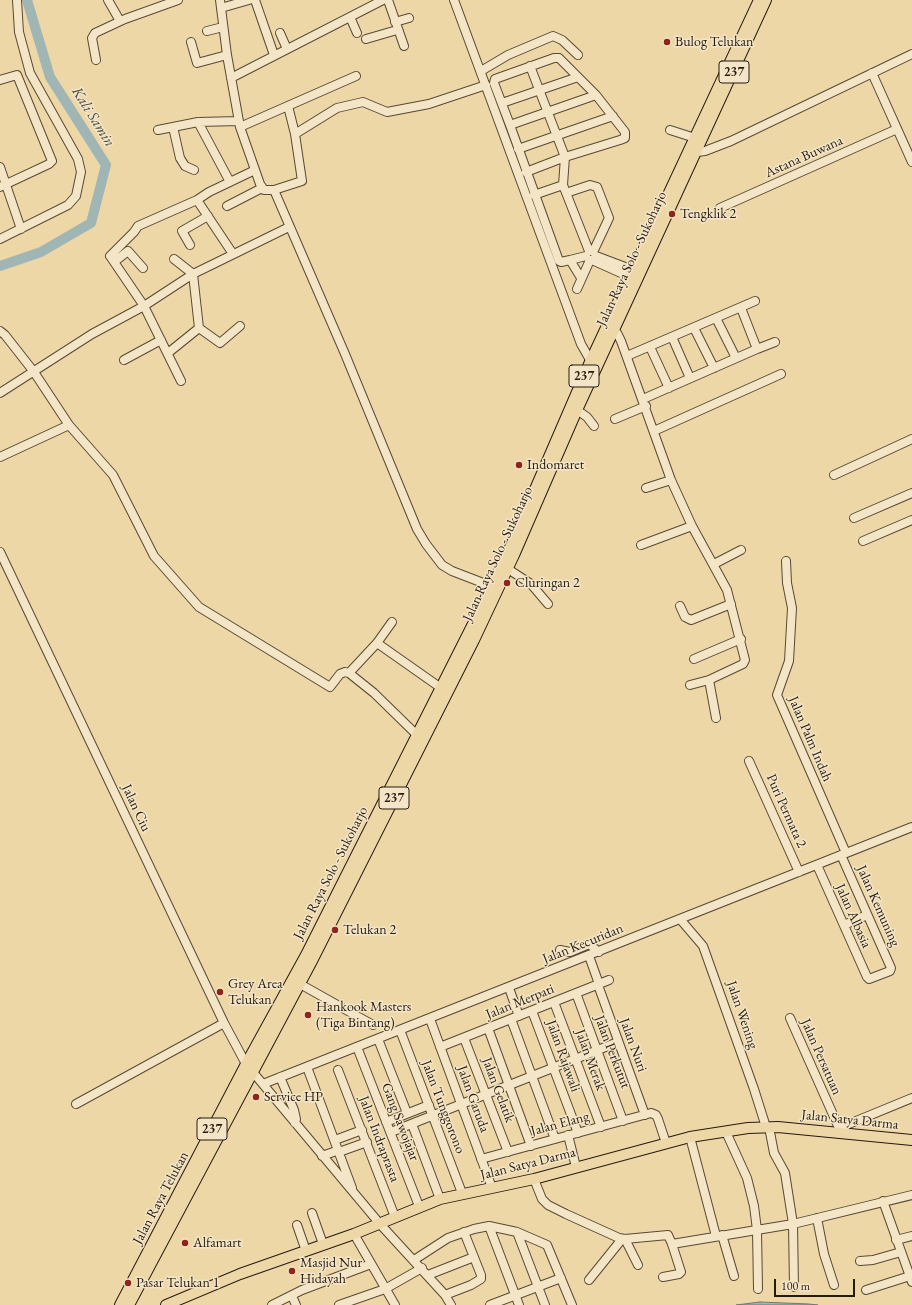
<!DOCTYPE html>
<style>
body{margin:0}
#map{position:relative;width:912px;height:1305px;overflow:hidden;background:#eed7a7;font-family:"EB Garamond",serif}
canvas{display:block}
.scale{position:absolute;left:774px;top:1279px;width:81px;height:18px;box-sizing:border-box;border:2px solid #251a11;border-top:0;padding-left:5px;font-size:12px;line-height:14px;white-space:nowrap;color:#251a11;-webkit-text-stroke:3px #f4e5c6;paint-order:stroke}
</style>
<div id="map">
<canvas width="912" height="1305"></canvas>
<div class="scale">100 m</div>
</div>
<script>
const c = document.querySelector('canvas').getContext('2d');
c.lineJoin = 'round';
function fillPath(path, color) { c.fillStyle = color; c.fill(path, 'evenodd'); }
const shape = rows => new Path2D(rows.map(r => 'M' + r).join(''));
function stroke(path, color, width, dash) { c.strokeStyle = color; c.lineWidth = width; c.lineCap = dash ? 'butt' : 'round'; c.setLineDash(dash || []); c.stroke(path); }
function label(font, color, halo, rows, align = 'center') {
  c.font = font + ' "EB Garamond",serif'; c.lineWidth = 3; c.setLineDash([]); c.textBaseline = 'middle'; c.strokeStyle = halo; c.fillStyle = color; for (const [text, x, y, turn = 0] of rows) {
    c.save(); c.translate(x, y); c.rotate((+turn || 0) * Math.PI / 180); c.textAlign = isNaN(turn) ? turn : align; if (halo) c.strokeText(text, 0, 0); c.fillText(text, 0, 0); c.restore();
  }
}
const water = shape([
 [760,1302,809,1304,818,1305,736,1305,760,1302]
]);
fillPath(water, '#a0b6b4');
stroke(water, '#6f7873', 1);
stroke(shape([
 [0,266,41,252,91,223,106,165,50,77,27,0]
]), '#a0b6b4', 10);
const minor = shape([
 [108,0,120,21],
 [220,0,227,55,240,127,260,184,264,190,274,190,302,181,295,134,337,108,363,102,387,112,429,104,486,85],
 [255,0,274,55],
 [388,0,404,46],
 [454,0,581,344,593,365],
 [221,8,249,0],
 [350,17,357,33],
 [395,22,409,18],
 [207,31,223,27],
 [280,33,287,49],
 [366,39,397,30],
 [191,42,197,63,227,55],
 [96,60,92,38,95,33,125,19,178,0],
 [530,66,565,157,563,185,589,251],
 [481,71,508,55,553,36,562,40,578,55],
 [872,73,912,162],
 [231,78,383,0],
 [0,80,17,75,52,161,49,164,0,187],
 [502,103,578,77],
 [288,106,295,134],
 [198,122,230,182],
 [510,125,559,261,561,262,570,260],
 [173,127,180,158,185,166,194,170],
 [240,127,356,76],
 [158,130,198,122,239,121],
 [670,130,695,138],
 [518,149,613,116],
 [697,152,705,151,731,141,912,54],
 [0,167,21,229],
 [526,172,565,157,620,140,625,138,625,132,596,95,559,58,554,58,495,79,494,83,510,125,596,95],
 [274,190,345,354,417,529,426,544,442,565,452,571,491,586],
 [566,193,590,185,597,187,609,218,593,252],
 [534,195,563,185],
 [197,200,233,254],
 [227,206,262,188],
 [720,208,897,129],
 [0,239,68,205,76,196,81,172,78,159,30,73,19,32,17,0],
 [190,245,182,231,208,216],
 [596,256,633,270],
 [174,259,193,274,199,328],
 [592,260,630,277],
 [114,262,128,251,143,268],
 [581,278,570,260,586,256],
 [577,289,590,260],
 [716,318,736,358],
 [610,327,617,333,621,341,671,480,692,526,727,590,745,660,743,664,709,680,690,685],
 [199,328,220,343,240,326],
 [694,328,714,368],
 [0,331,5,335,34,372,69,425,113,475,154,556,199,607,330,687,340,674,345,672,349,673,374,693,417,735],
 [672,337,690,378],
 [650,347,669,388],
 [757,349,775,342],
 [168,353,199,328],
 [627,356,755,301],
 [124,360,161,340],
 [181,381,144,306,110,256,134,232,138,226,197,200,209,192,255,170],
 [0,393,92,334,144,306,193,274,289,227],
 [643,399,757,349,741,308],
 [577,410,587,417,594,426],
 [615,419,646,406],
 [654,431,781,374],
 [0,457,69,425],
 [834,475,912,439],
 [646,488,671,480],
 [854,518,912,493],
 [863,541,912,520],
 [641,545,692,526],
 [0,552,224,1023,246,1064,380,1224,445,1295,451,1305],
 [786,561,787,583,792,608,789,661,777,695,846,853],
 [714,564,741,550],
 [508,569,531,584,548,604],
 [680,606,685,617,691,620,731,604],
 [377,643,441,688],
 [694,659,741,639],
 [349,673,377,643,392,622],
 [709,680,716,718],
 [749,761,799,872],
 [817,865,867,977,869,979,890,971,891,968,841,855],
 [680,919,703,946,754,1089,766,1127],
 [844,925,867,915],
 [560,950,570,952,589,944,599,952],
 [589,956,599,984],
 [300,984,373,1025],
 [598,985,645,1115],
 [509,988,519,1016],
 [576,993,623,1121],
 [554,1002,601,1127],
 [532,1011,578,1133],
 [790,1018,839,1128],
 [430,1019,492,1188],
 [511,1019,555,1139],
 [488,1028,531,1146],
 [400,1030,462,1193],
 [464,1038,508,1152],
 [378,1039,407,1113],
 [357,1047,419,1206],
 [440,1047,609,980],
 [307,1067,352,1188],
 [338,1070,395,1217],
 [280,1077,294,1110,296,1119,295,1123],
 [263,1084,912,827],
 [76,1104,224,1023],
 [386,1122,429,1105],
 [412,1124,440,1199],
 [769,1127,774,1153,785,1173,793,1224,794,1287],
 [839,1128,912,1098],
 [391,1132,618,1042],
 [726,1132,747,1178,754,1206,757,1230,758,1289],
 [568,1135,576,1167],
 [690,1137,716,1236],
 [335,1140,362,1130],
 [339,1152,367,1142],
 [322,1156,339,1150],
 [481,1159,651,1113,656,1115,658,1119,666,1143],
 [534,1179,542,1199,548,1205,566,1214,619,1238,625,1239,668,1235,672,1244,793,1224,912,1195],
 [883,1201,912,1282],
 [312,1213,323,1244],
 [817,1218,824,1254,834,1285],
 [297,1225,306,1251],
 [489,1226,519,1305],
 [517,1232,545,1305],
 [354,1234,395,1305],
 [722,1235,734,1276],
 [625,1239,638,1265],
 [896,1240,912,1236],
 [414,1260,448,1238,474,1229,489,1226,517,1232,547,1245,572,1305],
 [860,1261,873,1260,901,1252],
 [428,1275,474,1257],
 [663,1277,679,1274,681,1272,672,1244],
 [589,1280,622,1239],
 [866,1290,910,1276],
 [445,1295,471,1285,481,1279,481,1275,464,1232],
 [292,1296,296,1305],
 [272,1305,302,1290,371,1264],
 [339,1305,385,1289,422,1268],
 [490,1305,561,1278]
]);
const major = shape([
 [120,1305,246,1064,306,955,479,612,508,552,590,362,759,0],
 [129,1305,312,961,474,640,514,555,577,410,766,0],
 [166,1305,240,1274,354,1234,440,1199,534,1179,690,1137,748,1128,778,1127,912,1140]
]);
stroke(minor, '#574936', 10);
stroke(major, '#251a11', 12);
stroke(minor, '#f4e5c6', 8);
stroke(major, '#eed7a7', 10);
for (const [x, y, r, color] of [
 [667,42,4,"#8f2418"],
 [672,214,4,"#8f2418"],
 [519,465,4,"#8f2418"],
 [507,583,4,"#8f2418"],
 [335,930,4,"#8f2418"],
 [220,992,4,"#8f2418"],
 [308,1015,4,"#8f2418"],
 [256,1097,4,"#8f2418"],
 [185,1243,4,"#8f2418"],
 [292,1271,4,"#8f2418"],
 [128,1283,4,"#8f2418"]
]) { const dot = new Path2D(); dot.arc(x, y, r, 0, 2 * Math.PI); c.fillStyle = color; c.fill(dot); stroke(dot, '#f4e5c6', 1.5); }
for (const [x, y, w] of [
 [734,72,30],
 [584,376,30],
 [394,798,30],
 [212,1129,30]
]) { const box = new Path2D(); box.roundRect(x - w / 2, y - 11, w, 22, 3); c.fillStyle = '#f4e5c6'; c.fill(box); stroke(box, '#251a11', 1); }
label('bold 13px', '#251a11', null, [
 ["237",734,72],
 ["237",584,376],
 ["237",394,798],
 ["237",212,1129]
]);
label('14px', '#251a11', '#f4e5c6', [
 ["Bulog Telukan",675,42],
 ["Tengklik 2",680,214],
 ["Indomaret",527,465],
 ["Cluringan 2",515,583],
 ["Telukan 2",343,930],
 ["Grey Area",228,984],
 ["Telukan",228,1000],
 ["Hankook Masters",316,1007],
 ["(Tiga Bintang)",316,1023],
 ["Service HP",264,1097],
 ["Alfamart",193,1243],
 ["Masjid Nur",300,1263],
 ["Hidayah",300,1279],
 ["Pasar Telukan 1",136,1283]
], 'left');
label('14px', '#251a11', '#f4e5c6', [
 ["Astana Buwana",804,157,-24],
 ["Jalan Raya Solo - Sukoharjo",632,259,-65],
 ["Jalan Raya Solo - Sukoharjo",498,554,-65],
 ["Jalan Palm Indah",810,739,67],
 ["Jalan Ciu",136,808,65],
 ["Puri Permata 2",786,811,66],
 ["Jalan Raya Solo - Sukoharjo",331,873,-63],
 ["Jalan Kemuning",878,906,66],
 ["Jalan Albasia",853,916,66],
 ["Jalan Kecuridan",583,944,-22],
 ["Jalan Merpati",520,1002,-22],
 ["Jalan Wening",742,1015,71],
 ["Jalan Nuri",633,1045,70],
 ["Jalan Perkutut",612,1052,69],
 ["Jalan Rajawali",563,1056,70],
 ["Jalan Persatuan",821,1057,66],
 ["Jalan Merak",590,1060,70],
 ["Jalan Gelatik",498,1090,69],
 ["Jalan Garuda",473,1099,70],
 ["Jalan Tunggorono",443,1107,69],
 ["Jalan Satya Darma",850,1120,6],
 ["Gang Sawojajar",400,1122,69],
 ["Jalan Elang",560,1124,-15],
 ["Jalan Indraprasta",379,1139,69],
 ["Jalan Satya Darma",528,1164,-14],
 ["Jalan Raya Telukan",161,1198,-62]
]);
label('italic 15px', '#4a4942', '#f4e5c6', [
 ["Kali Samin",93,117,58]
]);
</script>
